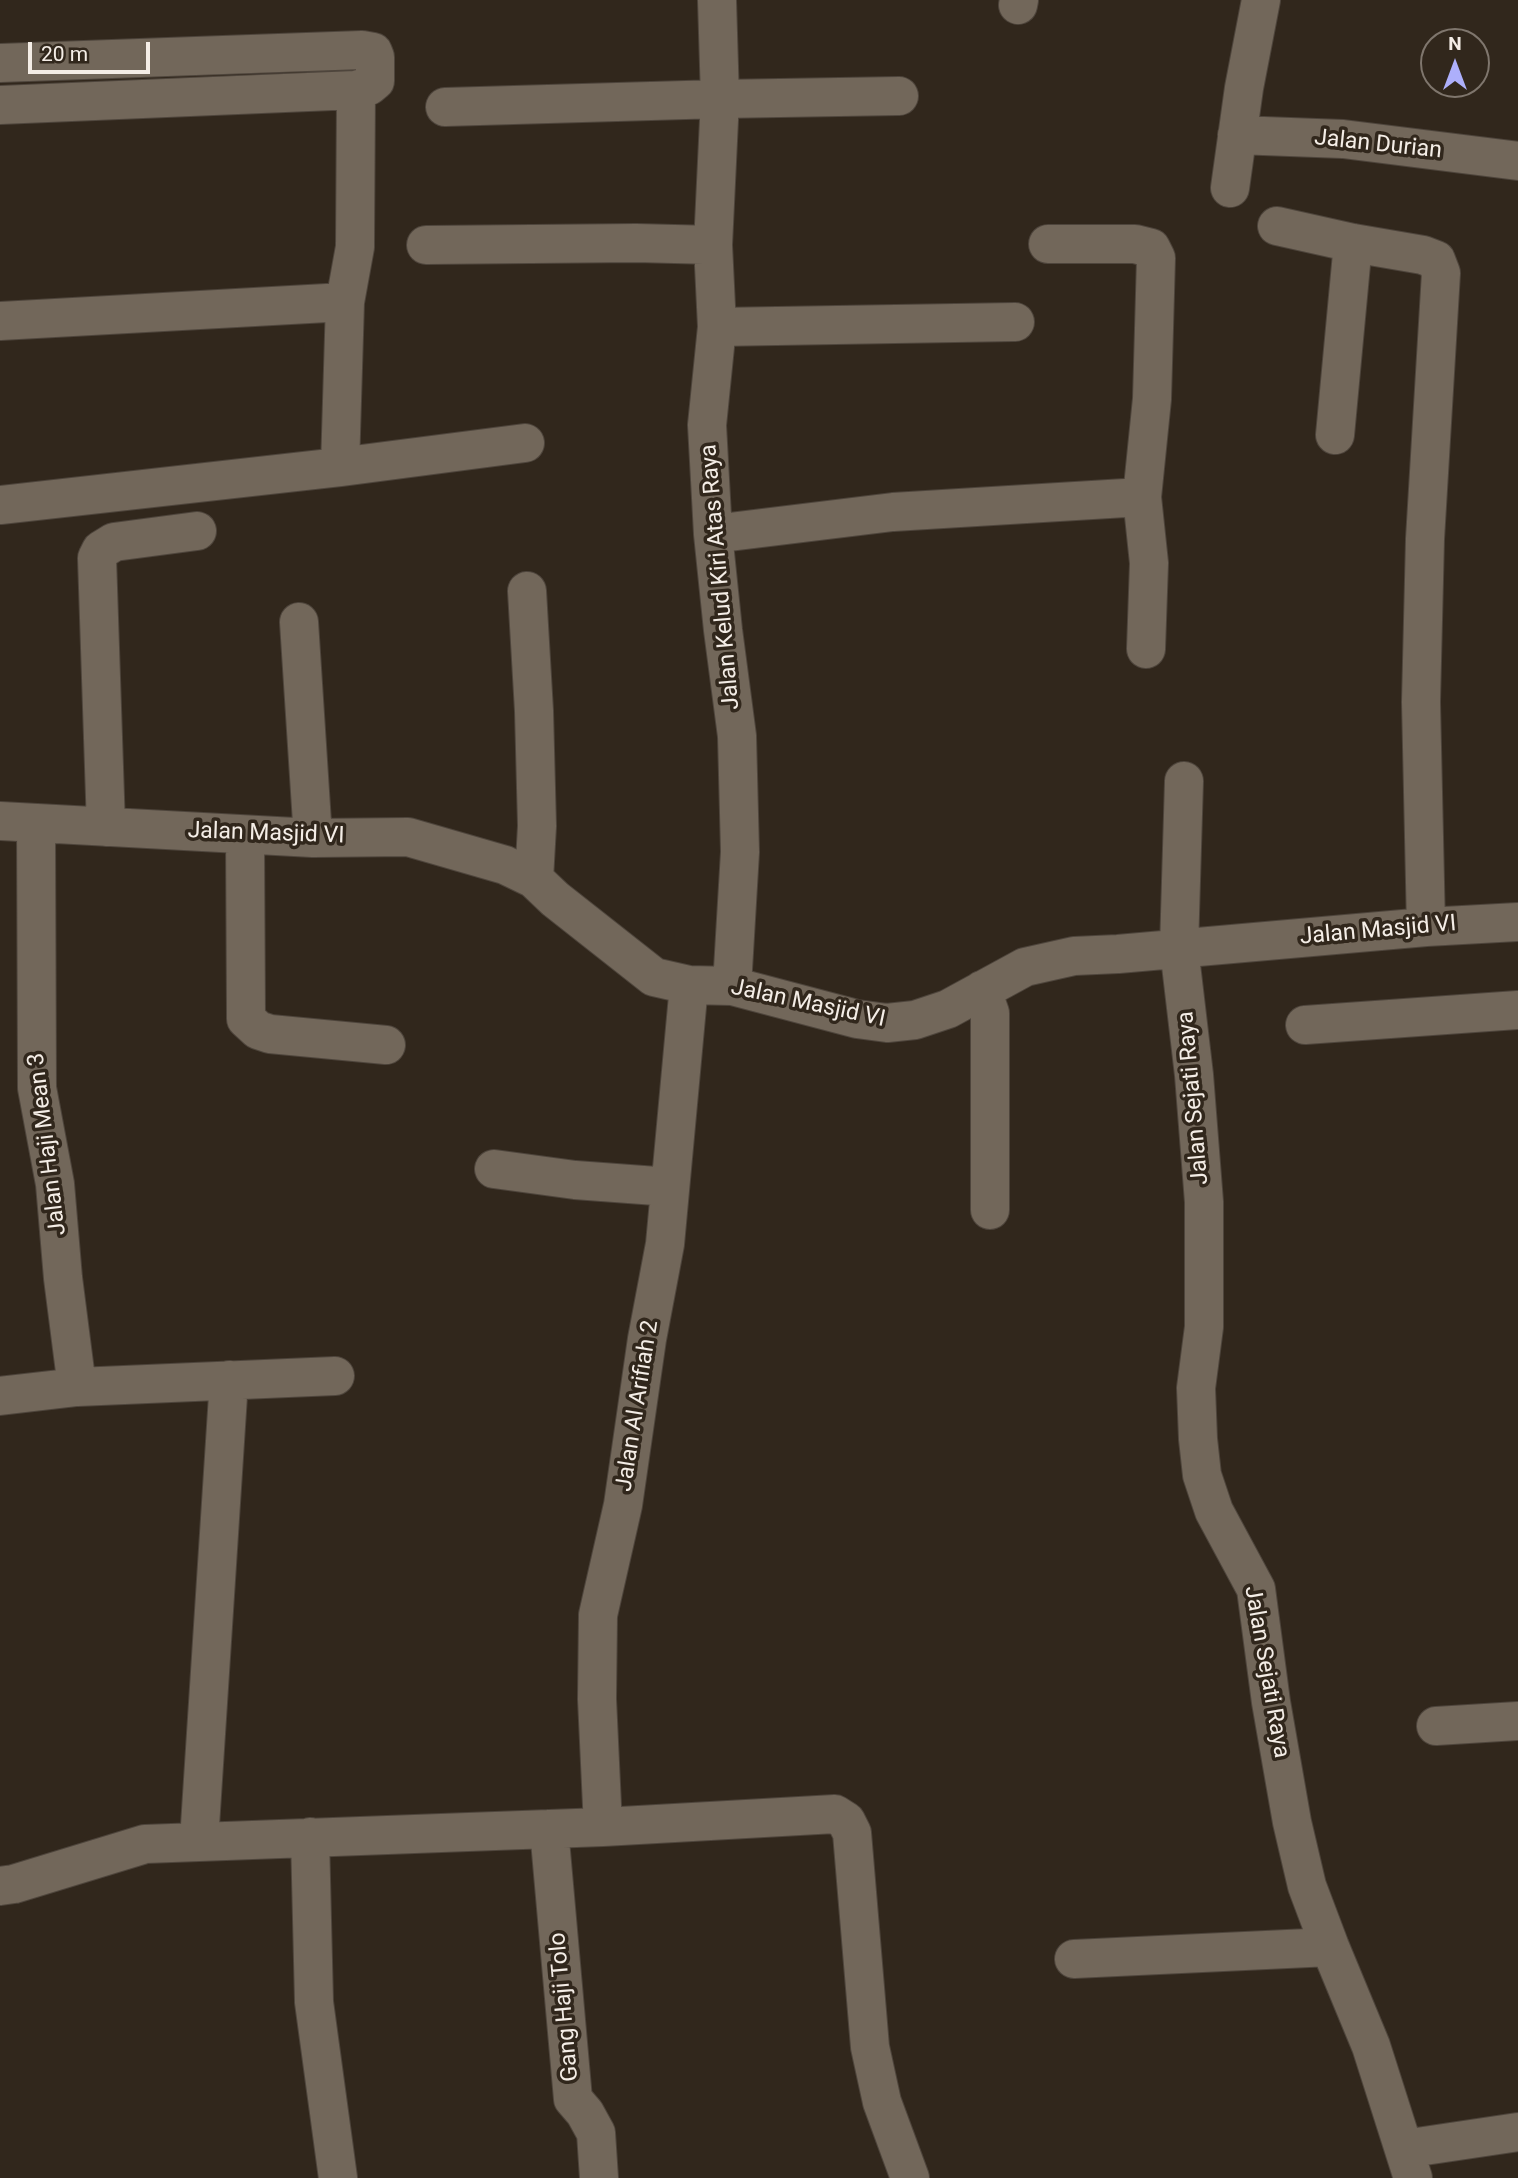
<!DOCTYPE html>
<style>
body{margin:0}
#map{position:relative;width:1518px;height:2178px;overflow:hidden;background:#31271c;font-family:Roboto,sans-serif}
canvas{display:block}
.north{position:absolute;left:1420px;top:28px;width:70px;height:70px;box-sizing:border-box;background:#31271c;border:2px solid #7f766d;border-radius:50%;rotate:0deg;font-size:19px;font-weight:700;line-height:28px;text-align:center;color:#f4ede6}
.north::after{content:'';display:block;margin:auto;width:24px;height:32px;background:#adaffb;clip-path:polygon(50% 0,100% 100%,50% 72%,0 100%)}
.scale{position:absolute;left:28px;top:42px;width:122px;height:32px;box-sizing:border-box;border:4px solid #f4ede6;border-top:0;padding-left:9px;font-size:21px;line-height:24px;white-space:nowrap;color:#f4ede6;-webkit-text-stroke:5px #31271c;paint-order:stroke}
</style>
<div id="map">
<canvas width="1518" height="2178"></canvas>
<div class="north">N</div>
<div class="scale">20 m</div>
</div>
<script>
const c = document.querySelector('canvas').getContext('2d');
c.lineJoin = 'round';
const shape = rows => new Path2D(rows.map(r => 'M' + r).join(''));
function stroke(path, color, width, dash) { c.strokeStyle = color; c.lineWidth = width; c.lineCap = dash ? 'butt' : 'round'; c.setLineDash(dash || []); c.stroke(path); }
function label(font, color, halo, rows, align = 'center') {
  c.font = font + ' Roboto,sans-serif'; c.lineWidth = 7; c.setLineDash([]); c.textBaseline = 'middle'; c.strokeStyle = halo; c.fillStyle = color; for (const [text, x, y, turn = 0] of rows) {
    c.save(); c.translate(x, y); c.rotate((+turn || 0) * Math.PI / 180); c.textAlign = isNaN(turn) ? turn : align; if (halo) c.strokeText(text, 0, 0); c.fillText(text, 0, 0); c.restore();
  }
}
const minor = shape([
 [717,0,720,99,713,245,717,327,707,425,713,534,723,630,737,736,740,852,732,986],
 [1018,5,1019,0],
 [0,63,362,50,373,52,375,57,375,81,369,86,356,90,0,105],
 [445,107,720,99,899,96],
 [1237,135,1343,139,1518,161],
 [1230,188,1244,88,1261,0],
 [1277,226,1353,243,1423,255,1436,260,1441,273,1425,539,1421,702,1426,927],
 [1048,244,1135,244,1151,248,1156,258,1152,399,1142,497,1149,563,1146,649],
 [426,245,636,243,713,245],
 [0,321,345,302],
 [717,327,1015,322],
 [1335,435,1353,243],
 [340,467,345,302,355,247,356,90],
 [0,505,340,467,525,443],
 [713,534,893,512,1142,497],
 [527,591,534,711,537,826,534,879],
 [299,622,313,838],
 [1184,781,1179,948,1194,1075,1204,1202,1204,1327,1196,1388,1198,1439,1202,1475,1214,1511,1256,1589,1271,1702,1292,1822,1307,1886,1330,1947,1371,2046,1413,2178],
 [0,821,313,838,408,837,505,865,534,879,555,899,654,977,689,985,732,986,857,1019,887,1023,915,1020,948,1009,1025,967,1074,956,1118,954,1426,927,1518,922],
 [106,827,97,558,101,550,114,542,197,531],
 [245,835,246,1019,258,1030,270,1034,386,1045],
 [982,990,990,1013,990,1210],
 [1305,1025,1518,1010],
 [494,1169,575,1180,670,1187],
 [77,1387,335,1376],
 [0,1396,77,1387,63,1278,55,1184,37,1088,36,823],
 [1436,1726,1518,1721],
 [603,1827,597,1699,598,1615,623,1505,647,1339,665,1244,689,985],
 [549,1829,573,2099,585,2113,596,2133,599,2178],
 [310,1837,314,2002,338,2178],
 [199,1841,229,1380],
 [0,1886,14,1884,145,1844,603,1827,835,1814,846,1821,852,1833,870,2047,882,2102,910,2178],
 [1074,1959,1330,1947],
 [1404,2149,1518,2132]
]);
stroke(minor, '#4e453c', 40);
stroke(minor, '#72675a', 38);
label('23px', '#f4ede6', '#31271c', [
 ["Jalan Durian",1378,145,6],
 ["Jalan Kelud Kiri Atas Raya",721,577,-95],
 ["Jalan Masjid VI",266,834,2],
 ["Jalan Masjid VI",1378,931,-5],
 ["Jalan Masjid VI",808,1004,12],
 ["Jalan Sejati Raya",1194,1098,-95],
 ["Jalan Haji Mean 3",48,1144,-97],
 ["Jalan Al Arifiah 2",638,1406,-81],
 ["Jalan Sejati Raya",1266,1672,80],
 ["Gang Haji Tolo",565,2007,-95]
]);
</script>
